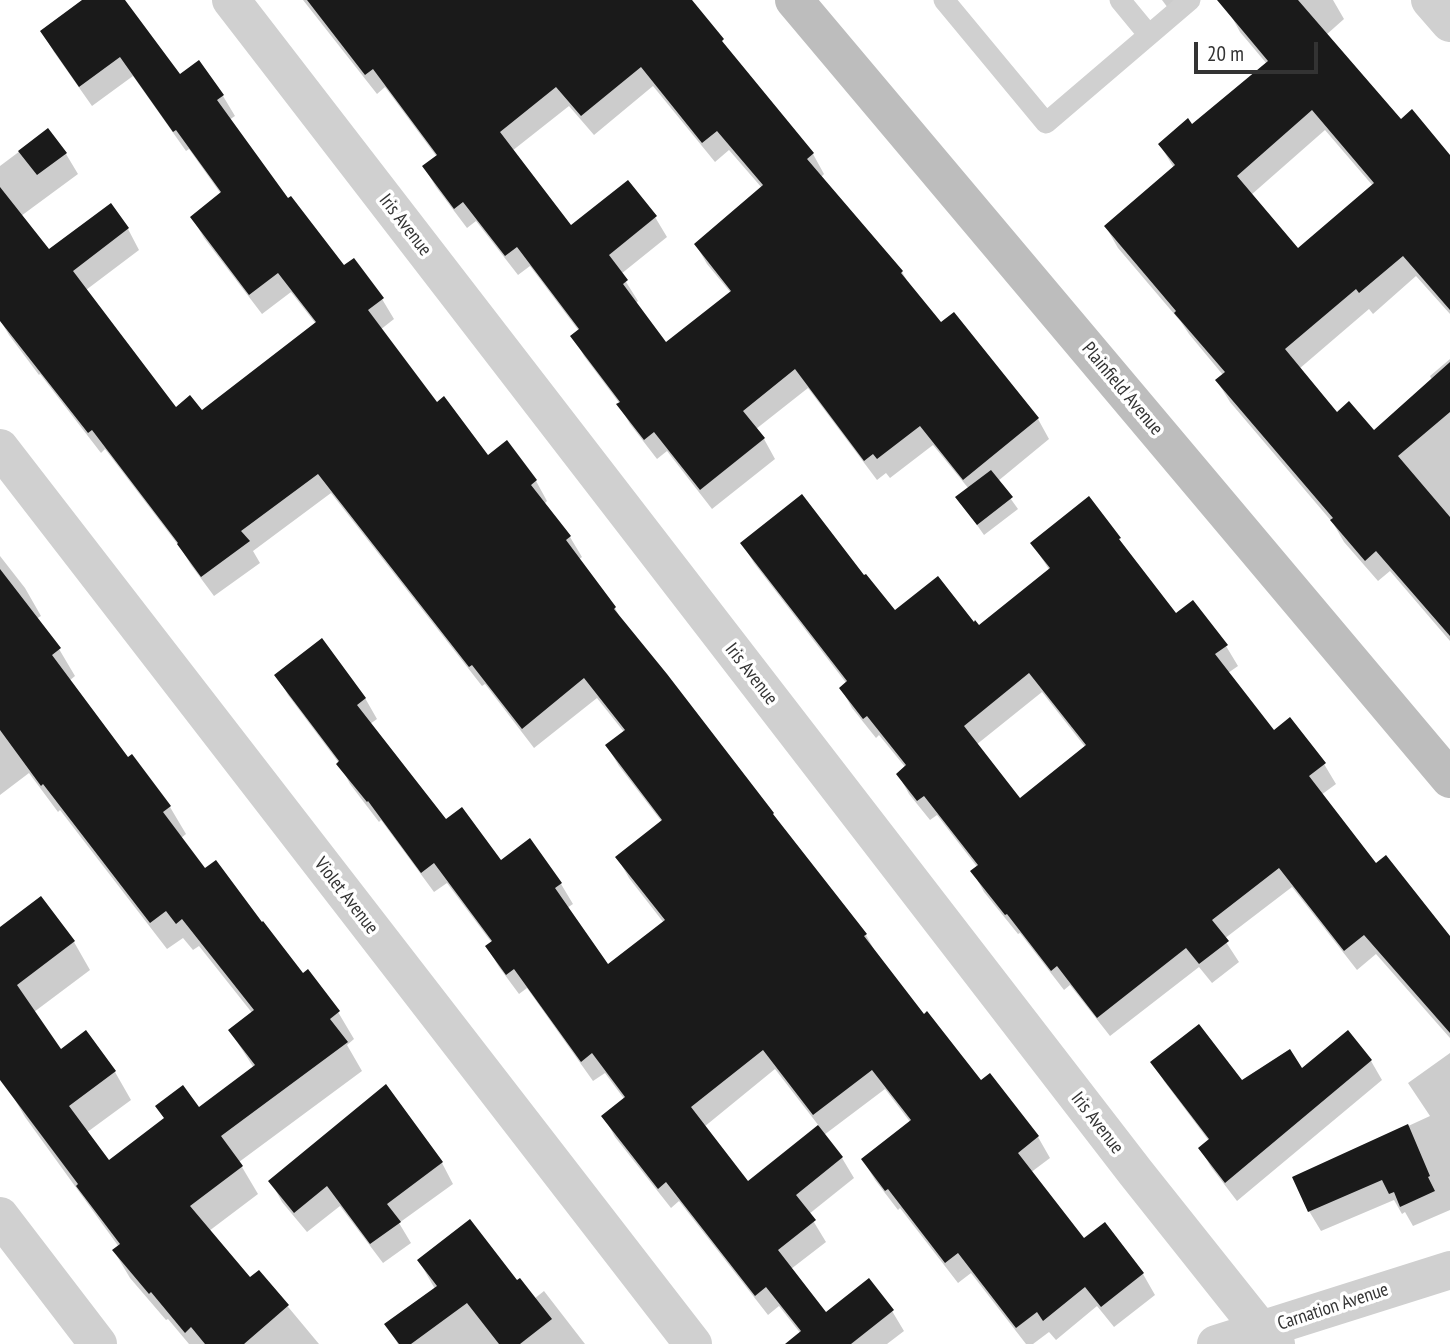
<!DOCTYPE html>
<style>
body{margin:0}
#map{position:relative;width:1450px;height:1344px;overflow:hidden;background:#fff;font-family:"PT Sans Narrow",sans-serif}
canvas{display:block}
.scale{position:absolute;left:1194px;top:42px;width:124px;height:32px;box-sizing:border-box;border:4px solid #333;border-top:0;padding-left:9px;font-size:21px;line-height:24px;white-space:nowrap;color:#333;-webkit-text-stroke:5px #fff;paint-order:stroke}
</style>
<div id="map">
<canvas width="1450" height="1344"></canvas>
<div class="scale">20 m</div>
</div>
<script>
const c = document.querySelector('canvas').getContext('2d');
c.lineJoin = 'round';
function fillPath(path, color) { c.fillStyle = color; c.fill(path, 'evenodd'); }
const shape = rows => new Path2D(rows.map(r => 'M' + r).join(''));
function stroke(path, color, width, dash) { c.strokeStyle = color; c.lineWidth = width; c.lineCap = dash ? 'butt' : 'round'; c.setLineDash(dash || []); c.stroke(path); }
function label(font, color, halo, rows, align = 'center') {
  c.font = font + ' "PT Sans Narrow",sans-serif'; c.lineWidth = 7; c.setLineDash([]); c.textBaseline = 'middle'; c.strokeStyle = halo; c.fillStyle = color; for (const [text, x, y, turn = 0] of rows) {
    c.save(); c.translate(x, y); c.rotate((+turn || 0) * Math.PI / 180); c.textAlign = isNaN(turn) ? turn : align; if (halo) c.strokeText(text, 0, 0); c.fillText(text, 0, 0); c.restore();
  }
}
fillPath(shape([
 [85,0,123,0,179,77,223,96,235,116,229,120,287,201,344,268,382,299,394,319,380,330,437,404,488,457,536,481,547,501,544,504,570,537,582,557,578,560,615,608,623,623,866,935,877,955,924,1016,981,1082,989,1076,1038,1137,1050,1158,1030,1173,1084,1241,1105,1225,1143,1274,1155,1295,1114,1327,1097,1306,1056,1340,1049,1332,1033,1344,1026,1344,971,1273,958,1283,900,1208,898,1210,875,1180,863,1160,911,1123,885,1089,824,1135,842,1158,854,1178,809,1214,826,1242,791,1269,826,1314,892,1311,904,1331,887,1344,809,1344,779,1306,768,1315,679,1201,671,1208,615,1137,604,1117,625,1100,605,1073,593,1081,527,988,519,994,499,967,487,947,492,943,447,883,434,892,381,820,379,822,350,784,339,763,288,695,277,675,365,698,377,719,370,724,446,822,501,863,530,841,561,884,573,904,567,908,608,966,664,923,629,878,617,857,662,822,619,766,607,746,624,732,597,698,534,748,485,684,482,686,331,493,253,551,260,563,214,596,191,565,182,550,105,449,101,453,40,374,39,375,9,335,0,320,0,166,48,130,66,154,78,174,21,216,48,251,110,206,128,229,139,250,86,290,175,409,201,413,316,324,291,292,262,314,204,238,192,217,221,194,189,149,186,151,133,76,92,106,54,52,42,32],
 [775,1069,819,1126,747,1183,704,1127],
 [303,0,672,0,703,20,813,154,824,174,820,178,902,272,913,291,941,324,1038,419,1049,439,998,481,1018,509,984,535,958,498,969,489,933,445,890,478,886,473,877,480,808,388,756,429,764,439,775,459,712,509,667,451,657,459,630,424,619,405,620,404,584,356,573,336,579,331,530,266,518,275,476,221,467,228,436,187,424,167,437,157,385,87,377,94],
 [653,86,715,162,729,150,762,188,696,245,707,264,731,293,666,345,635,304,638,301,621,274,667,237,655,217,571,228,512,151,569,106,594,135],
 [1162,0,1177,0,1168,8],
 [1240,0,1333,0,1344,19,1326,35,1401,121,1450,161,1450,314,1416,276,1373,314,1369,309,1299,369,1337,414,1374,432,1432,380,1430,376,1450,359,1450,641,1390,571,1378,581,1344,542,1333,523,1230,402,1217,381,1223,375,1189,334,1181,322,1118,248,1106,227,1174,168,1160,145,1192,126,1267,64,1240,32,1228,10],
 [1325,130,1373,186,1298,250,1251,195],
 [1089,499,1176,616,1226,646,1238,666,1228,673,1274,732,1324,764,1336,784,1321,795,1375,865,1450,939,1450,1038,1376,954,1357,970,1292,887,1224,939,1239,962,1212,983,1199,967,1110,1036,1070,985,1064,990,1020,933,1018,934,984,892,973,872,978,868,937,815,930,820,909,794,898,774,906,768,879,735,876,738,852,708,841,688,847,684,754,563,742,543,864,577,895,612,973,624,979,627,1050,571,1032,543],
 [1042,692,1086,748,1019,800,976,745],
 [0,556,25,588,41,616,36,619,59,649,75,676,69,681,128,759,170,807,186,834,181,838,205,870,338,1012,354,1039,347,1045,362,1071,239,1162,258,1194,209,1231,250,1280,259,1272,319,1344,189,1344,168,1319,166,1320,130,1278,114,1251,119,1247,25,1117,0,1074,0,930,41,898,74,942,90,970,34,1012,61,1051,86,1033,115,1072,131,1100,86,1133,108,1163,165,1119,157,1107,199,1109,254,1068,230,1031,253,1014,199,946,193,950,183,938,167,949,60,810,58,812,29,773,0,795],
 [1347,1033,1371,1061,1382,1080,1237,1201,1211,1167,1200,1148,1209,1141,1164,1081,1153,1062,1241,1082,1302,1071],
 [1450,1053,1450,1210,1413,1226,1405,1212,1402,1214,1394,1200,1321,1231,1309,1211,1295,1178,1430,1116,1408,1083],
 [385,1086,442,1163,453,1184,399,1223,411,1243,383,1263,340,1206,307,1232,282,1202,271,1182],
 [419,1261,517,1283,534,1299,544,1291,585,1344,398,1344,386,1324,435,1289]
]), '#0003');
fillPath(shape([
 [82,0,125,0,180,74,199,60,224,95,217,100,288,198,291,196,344,265,354,258,384,298,368,310,437,402,444,396,488,455,507,440,537,480,531,485,571,536,566,540,616,607,614,609,667,674,774,813,773,814,867,934,864,936,924,1014,927,1011,981,1080,990,1073,1039,1136,1018,1153,1084,1238,1105,1222,1144,1273,1101,1307,1085,1287,1043,1321,1037,1312,1016,1328,958,1253,945,1263,888,1189,885,1191,861,1159,911,1120,872,1070,813,1115,763,1050,691,1107,748,1181,818,1125,843,1157,796,1195,816,1220,778,1250,826,1312,869,1278,894,1310,851,1344,785,1344,801,1331,766,1287,755,1296,666,1182,658,1189,601,1116,625,1097,592,1053,581,1062,514,969,506,975,485,946,492,941,434,863,421,873,368,801,367,802,336,764,339,761,274,675,322,638,366,698,357,705,446,819,462,807,501,860,530,838,562,883,555,888,608,964,665,920,615,857,662,820,605,745,625,730,584,678,522,729,472,665,469,667,318,474,241,531,250,541,201,577,177,544,178,543,92,430,88,433,0,321,0,187,49,249,111,203,129,228,73,271,176,407,190,395,202,410,316,322,278,273,249,295,190,217,221,192,176,130,173,132,120,57,79,87,40,31],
 [307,0,692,0,724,39,722,41,814,153,807,159,903,271,901,273,941,322,954,312,1039,418,963,480,920,426,877,459,873,454,864,461,795,369,743,411,765,438,700,490,654,432,644,440,616,404,620,402,570,336,579,329,517,247,505,256,463,202,454,209,422,166,437,155,373,69,365,75],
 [641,67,702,143,717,131,763,185,694,244,731,291,666,342,623,284,628,280,609,255,657,216,628,180,571,225,500,132,556,87,581,116],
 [1217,0,1298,0,1401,119,1412,109,1450,155,1450,310,1403,256,1359,293,1356,289,1285,349,1337,412,1349,401,1374,430,1450,362,1450,412,1398,456,1450,517,1450,636,1376,551,1365,561,1330,520,1333,518,1215,380,1225,372,1174,313,1176,311,1104,226,1175,165,1158,144,1188,118,1192,124,1268,61],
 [1312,110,1374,183,1298,248,1237,176],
 [48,128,67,153,37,175,18,151],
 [991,470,1013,497,977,525,955,497],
 [802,494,864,575,866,574,895,610,938,576,974,622,975,620,979,625,1050,568,1030,543,1089,496,1121,538,1119,539,1176,613,1193,600,1228,645,1215,654,1274,730,1290,717,1326,763,1309,776,1376,863,1386,855,1450,936,1450,1033,1364,935,1344,951,1279,868,1212,920,1229,941,1199,964,1186,948,1097,1018,1057,966,1051,971,1007,914,1005,915,970,871,978,865,924,796,917,801,896,774,906,765,867,716,863,719,839,688,847,681,740,543],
 [1029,673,1086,745,1020,798,964,726],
 [0,569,61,648,52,655,128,757,132,754,171,806,163,812,205,868,216,860,262,922,263,921,303,973,308,969,340,1011,330,1019,348,1042,221,1136,243,1166,190,1206,250,1277,259,1270,289,1305,244,1344,205,1344,191,1327,185,1333,151,1292,149,1294,112,1250,120,1244,76,1186,78,1184,0,1080,0,927,41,896,75,941,17,985,61,1049,86,1030,116,1071,69,1106,109,1160,164,1118,155,1106,183,1085,199,1107,255,1065,228,1030,254,1010,182,919,176,924,166,911,150,923,43,784,41,786,0,730],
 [1199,1024,1242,1080,1290,1049,1302,1068,1348,1030,1372,1060,1225,1183,1198,1148,1209,1139,1150,1062],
 [386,1084,443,1162,387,1204,401,1222,370,1244,327,1186,294,1213,268,1181],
 [1408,1124,1430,1176,1428,1177,1435,1191,1400,1207,1394,1192,1389,1194,1382,1180,1308,1212,1292,1177],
 [470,1219,517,1280,520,1278,552,1319,520,1344,499,1344,467,1303,411,1344,399,1344,384,1324,437,1286,417,1260]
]), '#1a1a1a');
stroke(shape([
 [944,0,1046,123,1190,0],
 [1120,0,1148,34]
]), '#d0d0d0', 21);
stroke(shape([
 [231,0,1136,1173,1261,1330,1276,1344],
 [1430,0,1450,23],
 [0,448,693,1344],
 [0,1216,98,1344],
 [1216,1344,1450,1270]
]), '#d0d0d0', 38);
stroke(shape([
 [794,0,1450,779]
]), '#bdbdbd', 38);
label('19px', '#333', '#fff', [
 ["Iris Avenue",405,225,52],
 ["Plainfield Avenue",1122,389,50],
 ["Iris Avenue",751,674,52],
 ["Violet Avenue",346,896,52],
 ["Iris Avenue",1097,1123,52],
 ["Carnation Avenue",1333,1307,-18]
]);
</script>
